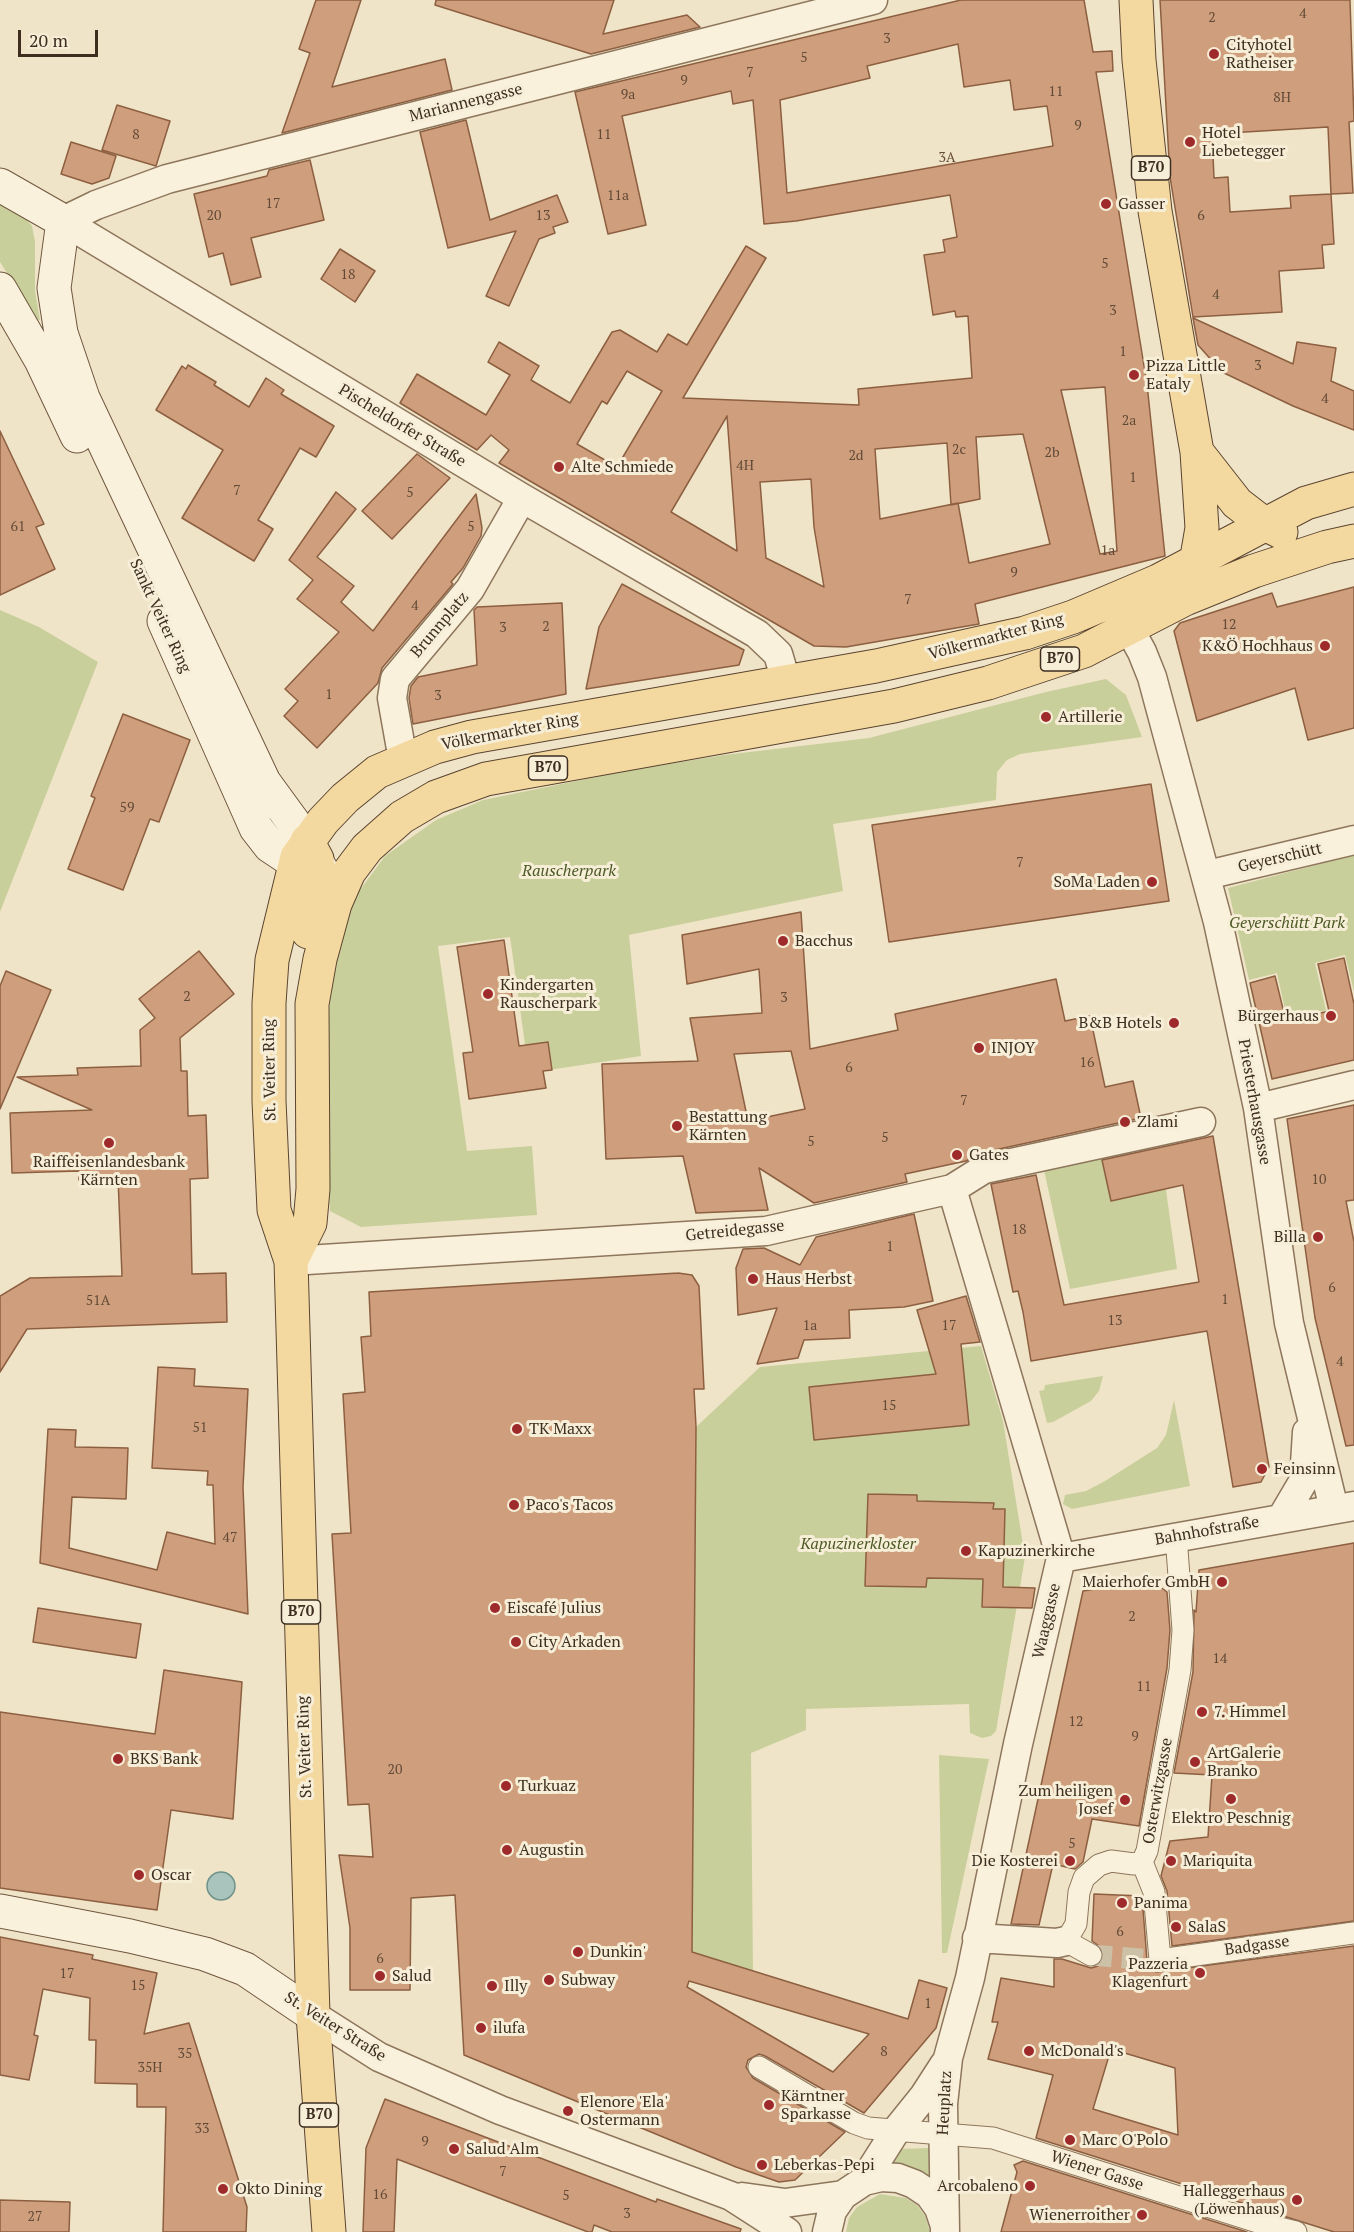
<!DOCTYPE html>
<meta charset="utf-8">
<style>
body{margin:0}
#map{position:relative;width:1354px;height:2232px;overflow:hidden;background:#f0e4c8;font-family:"PT Serif",serif}
canvas{display:block}
.scale{position:absolute;left:18px;top:30px;width:80px;height:27px;box-sizing:border-box;border:3px solid #3d2e20;border-top:0;padding-left:8px;font-size:18px;line-height:21px;white-space:nowrap;color:#3d2e20;-webkit-text-stroke:4px #f7eed8;paint-order:stroke}
</style>
<div id="map">
<canvas width="1354" height="2232"></canvas>
<div class="scale">20 m</div>
</div>
<script>
const c = document.querySelector('canvas').getContext('2d');
c.lineJoin = 'round';
function fillPath(path, color) { c.fillStyle = color; c.fill(path, 'evenodd'); }
const shape = rows => new Path2D(rows.map(r => 'M' + r).join(''));
function stroke(path, color, width, dash) { c.strokeStyle = color; c.lineWidth = width; c.lineCap = dash ? 'butt' : 'round'; c.setLineDash(dash || []); c.stroke(path); }
function label(font, color, halo, rows, align = 'center') {
  c.font = font + ' "PT Serif",serif'; c.lineWidth = 6; c.setLineDash([]); c.textBaseline = 'middle'; c.strokeStyle = halo; c.fillStyle = color; for (const [text, x, y, turn = 0] of rows) {
    c.save(); c.translate(x, y); c.rotate((+turn || 0) * Math.PI / 180); c.textAlign = isNaN(turn) ? turn : align; if (halo) c.strokeText(text, 0, 0); c.fillText(text, 0, 0); c.restore();
  }
}
fillPath(shape([
 [0,201,21,213,32,226,35,242,35,291,40,320,36,319,0,262],
 [0,610,39,627,98,662,0,912],
 [1106,679,1126,695,1142,737,1020,754,1007,760,997,772,996,800,833,824,843,891,629,935,641,1056,529,1073,510,937,438,946,467,1151,532,1146,537,1215,361,1227,330,1211,326,1109,330,987,348,906,385,856,436,820,483,800,625,771,724,755,869,738,1046,692],
 [1354,855,1354,992,1345,955,1315,963,1326,1010,1287,1019,1277,973,1249,980,1228,888],
 [1160,1147,1177,1269,1070,1289,1044,1170],
 [981,1346,1003,1421,1025,1557,996,1731,991,1736,982,1738,970,1733,969,1704,806,1709,806,1730,751,1753,753,1972,692,1952,696,1427,760,1367],
 [1103,1376,1099,1391,1091,1401,1053,1422,1047,1423,1039,1391,1044,1390,1045,1385],
 [1174,1400,1190,1486,1072,1509,1063,1504,1065,1495,1086,1491,1105,1481,1157,1448,1166,1435],
 [939,1755,989,1759,947,1953,942,1953],
 [931,2148,932,2174,928,2176,902,2164,887,2164,897,2149],
 [880,2194,906,2198,917,2205,925,2216,930,2232,846,2232,849,2218,857,2207]
]), '#c9cf9b');
const water = shape([
 '207 1886a14 14 0 1 1 28 0a14 14 0 1 1-28 0Z'
]);
fillPath(water, '#a9c4bc');
stroke(water, '#6f938a', 1.5);
const building = shape([
 [316,0,361,0,332,87,445,59,452,90,282,133,310,53,299,49,316,0],
 [436,0,614,0,603,34,687,15,700,27,591,54,435,5,436,0],
 [961,0,1084,0,1093,52,1112,51,1113,71,1096,72,1147,384,1165,556,975,604,979,624,846,647,814,646,499,463,509,450,491,435,477,450,400,403,417,374,486,415,510,375,488,362,499,342,539,366,531,380,570,403,612,332,620,330,657,352,668,334,687,345,746,246,766,258,683,398,859,405,858,389,972,378,968,316,956,317,955,311,933,315,924,255,945,252,943,240,957,237,950,195,796,221,764,224,753,100,733,104,731,91,622,116,646,225,608,234,575,92,961,0],
 [958,44,964,87,1010,80,1014,110,1047,106,1053,146,787,193,780,100,870,78,867,66,958,44],
 [627,371,662,391,617,467,577,444,602,401,607,404,627,371],
 [1105,387,1117,551,1100,554,1061,390,1105,387],
 [727,416,737,551,671,512,727,416],
 [1023,434,1050,544,969,563,958,503,880,519,875,449,947,443,951,505,980,499,976,437,1023,434],
 [811,479,814,527,824,587,766,558,760,482,811,479],
 [1160,0,1350,0,1354,121,1349,122,1353,193,1331,194,1334,244,1322,245,1324,268,1279,271,1282,312,1193,317,1170,177,1160,0],
 [1328,127,1331,194,1290,196,1291,208,1230,212,1228,177,1214,178,1212,134,1328,127],
 [117,105,170,121,156,166,102,150,117,105],
 [466,120,490,220,557,195,568,222,553,227,555,233,539,239,509,306,486,296,516,231,448,248,420,132,466,120],
 [71,142,116,156,109,178,92,184,61,174,71,142],
 [310,160,324,220,251,238,261,277,231,285,223,253,209,257,194,194,267,176,269,170,310,160],
 [340,249,375,271,355,302,321,279,340,249],
 [1193,318,1293,364,1297,342,1336,348,1331,381,1354,391,1354,430,1293,406,1222,372,1198,345,1193,318],
 [188,365,216,382,214,385,249,407,266,378,284,390,281,394,334,426,316,457,300,448,258,520,273,529,254,561,182,518,223,450,156,410,182,366,186,369,188,365],
 [0,431,44,524,36,527,55,569,0,595,0,431],
 [417,454,450,478,392,539,362,511,417,454],
 [336,492,356,509,317,557,354,586,341,602,373,631,476,494,482,528,481,536,463,568,451,582,453,584,382,668,378,683,317,748,284,716,298,701,285,689,339,632,297,599,313,580,289,560,336,492],
 [622,584,744,650,739,665,586,689,599,627,622,584],
 [1354,587,1354,728,1308,740,1295,688,1197,721,1174,631,1180,623,1272,593,1277,607,1354,587],
 [562,603,566,694,413,724,409,698,411,686,418,677,477,665,474,610,477,607,562,603],
 [123,714,190,740,159,822,150,819,123,890,68,869,95,798,91,796,123,714],
 [1151,784,1169,901,889,942,872,825,1151,784],
 [801,912,810,1049,898,1030,895,1014,1056,979,1065,1021,1090,1016,1105,1087,1133,1081,1141,1118,981,1153,966,1161,905,1174,907,1182,814,1203,759,1168,768,1210,696,1213,683,1156,606,1159,602,1064,698,1061,690,1018,762,1013,759,969,687,984,682,935,801,912],
 [791,1051,805,1109,748,1121,734,1054,791,1051],
 [504,940,519,1046,548,1042,552,1070,543,1071,546,1088,469,1099,463,1053,473,1052,457,947,504,940],
 [199,951,234,994,180,1038,181,1071,187,1071,188,1116,206,1115,208,1178,190,1179,192,1274,226,1273,227,1322,27,1329,0,1372,0,1296,30,1278,122,1276,118,1178,79,1180,79,1171,12,1173,10,1113,92,1110,17,1077,78,1075,77,1068,141,1066,140,1030,155,1018,139,999,199,951],
 [1344,958,1354,1004,1354,1060,1272,1079,1250,983,1275,976,1286,1021,1329,1011,1318,964,1344,958],
 [6,971,51,990,0,1109,0,986,6,971],
 [1354,1105,1354,1200,1346,1201,1354,1242,1354,1445,1346,1446,1315,1318,1287,1119,1354,1105],
 [1213,1136,1269,1467,1261,1482,1233,1487,1207,1331,1031,1361,1023,1312,1018,1291,1013,1292,991,1184,1036,1175,1064,1305,1199,1282,1183,1185,1111,1201,1102,1160,1213,1136],
 [914,1214,933,1301,904,1307,849,1310,850,1338,804,1340,798,1358,757,1364,777,1308,738,1315,736,1268,743,1249,764,1248,800,1265,816,1237,914,1214],
 [678,1273,692,1275,699,1286,704,1389,694,1389,696,1427,692,1952,908,2019,919,1980,947,1988,936,2028,864,2113,765,2056,759,2054,748,2060,746,2067,753,2078,845,2132,795,2180,779,2182,736,2167,464,2055,455,1895,411,1898,410,1990,350,1990,350,1928,339,1855,373,1857,369,1804,348,1805,332,1534,351,1533,343,1394,365,1392,361,1337,371,1336,369,1292,678,1273],
 [689,1981,869,2034,833,2072,687,1987,689,1981],
 [966,1296,980,1342,961,1344,969,1425,814,1440,809,1387,936,1374,917,1310,966,1296],
 [158,1367,195,1369,194,1386,248,1389,243,1487,248,1614,40,1563,48,1429,76,1430,75,1447,128,1448,126,1499,72,1497,69,1548,157,1570,167,1532,215,1544,213,1485,207,1485,208,1471,152,1468,158,1367],
 [868,1494,917,1495,917,1501,994,1503,993,1509,1005,1509,1003,1587,1035,1588,1032,1608,982,1607,983,1579,927,1578,926,1587,865,1586,868,1494],
 [1354,1543,1354,1921,1172,1946,1167,1891,1161,1876,1170,1841,1208,1837,1212,1775,1174,1773,1193,1672,1194,1610,1196,1612,1199,1570,1354,1543],
 [1151,1580,1167,1592,1170,1630,1167,1668,1139,1826,1092,1819,1083,1862,1075,1869,1053,1864,1039,1925,1011,1924,1083,1591,1151,1580],
 [38,1608,141,1624,136,1658,33,1642,38,1608],
 [164,1670,242,1682,233,1819,171,1810,157,1910,0,1888,0,1712,155,1734,164,1670],
 [1094,1894,1142,1896,1147,1961,1156,1972,1354,1946,1354,2232,1334,2232,1036,2138,1053,2075,988,2059,998,2022,992,2022,1001,1978,1054,1987,1054,1959,1062,1959,1091,1968,1098,1966,1104,1954,1102,1948,1092,1941,1094,1894],
 [1111,2049,1175,2068,1178,2135,1093,2109,1111,2049],
 [0,1937,93,1955,92,1959,157,1973,144,2034,189,2023,247,2207,246,2232,163,2232,166,2107,137,2107,137,2084,95,2083,96,2040,89,2040,90,1998,43,1989,34,2035,38,2036,29,2080,0,2075,0,1937],
 [385,2099,656,2202,657,2199,741,2229,740,2232,612,2232,594,2225,592,2232,588,2232,397,2159,394,2232,363,2232,366,2148,385,2099],
 [1023,2161,1247,2232,1001,2232,1017,2172,1014,2165,1023,2161],
 [0,2200,70,2202,69,2232,0,2232,0,2200]
]);
fillPath(building, '#cf9f7d');
stroke(building, '#8d5f41', 1.5);
stroke(shape([
 [1091,1955,1153,1960]
]), '#ccc0a6', 21, [21, 10]);
const pedestrian = shape([
 [1142,1862,1147,1851,1180,1670,1183,1630,1176,1536],
 [1142,1862,1154,1892,1160,1960,1354,1933],
 [1091,1955,1066,1941,1076,1924,1079,1892,1084,1878,1099,1865,1111,1861,1134,1864,1142,1862],
 [759,2067,854,2123,868,2128,993,2138,1267,2225,1296,2232]
]);
const minor = shape([
 [63,221,522,498,757,634,778,654,786,681],
 [63,221,96,205,167,179,873,0],
 [1119,610,1142,652,1152,677,1218,922,1258,1108,1289,1323,1334,1509],
 [403,760,392,698,395,679,470,589,522,498],
 [1207,875,1354,840],
 [1258,1108,1354,1085],
 [291,1261,766,1231,952,1189,984,1169,1201,1122],
 [1281,1519,1304,1480,1307,1432],
 [1061,1558,1354,1506],
 [977,1938,1057,1943,1066,1941],
 [313,2015,379,2057,500,2110,731,2196,787,2232],
 [864,2181,895,2132,924,2096,944,2065],
 [742,2197,785,2203,843,2195],
 [827,2232,832,2211,843,2195,864,2181,881,2177,898,2178,914,2184,929,2194,939,2208,944,2223],
 [945,2232,943,2104,948,2058,970,1978,1018,1744,1061,1558,952,1189]
]);
const secondary = shape([
 [0,185,63,221,54,288,61,333,83,398,264,782,307,841],
 [0,289,41,360,77,436],
 [164,621,256,828,270,846,285,856,304,865,321,869],
 [0,1911,130,1936,205,1954,245,1969,313,2015]
]);
const primary = shape([
 [1136,0,1139,60,1155,211,1197,452,1202,528,1196,563],
 [1197,452,1237,503,1263,523,1281,532],
 [307,841,317,859,319,875,308,932],
 [291,1261,310,1223,313,1189,312,1004,320,959,335,904,349,872,367,848,402,817,436,797,486,779,894,706,988,683,1084,651,1185,599,1254,571,1327,547,1354,541],
 [329,2232,313,2015,291,1261,274,1210,269,1101,269,1003,272,960,297,857,323,821,345,798,377,772,435,747,472,737,876,666,1025,633,1073,617,1158,581,1306,503,1354,489]
]);
stroke(pedestrian, '#8d765c', 23);
stroke(minor, '#8d765c', 31);
stroke(secondary, '#6f573f', 35);
stroke(primary, '#5b4430', 35);
stroke(pedestrian, '#faf1dc', 21);
stroke(minor, '#faf1dc', 28);
stroke(secondary, '#faf1dc', 33);
stroke(primary, '#f3d9a0', 33);
for (const [x, y, r, color] of [
 [1214,54,6,"#9e2a2b"],
 [1190,142,6,"#9e2a2b"],
 [1106,204,6,"#9e2a2b"],
 [1134,375,6,"#9e2a2b"],
 [559,467,6,"#9e2a2b"],
 [1325,646,6,"#9e2a2b"],
 [1046,717,6,"#9e2a2b"],
 [1152,882,6,"#9e2a2b"],
 [783,941,6,"#9e2a2b"],
 [488,994,6,"#9e2a2b"],
 [1331,1016,6,"#9e2a2b"],
 [1174,1023,6,"#9e2a2b"],
 [979,1048,6,"#9e2a2b"],
 [1125,1122,6,"#9e2a2b"],
 [677,1126,6,"#9e2a2b"],
 [109,1143,6,"#9e2a2b"],
 [957,1155,6,"#9e2a2b"],
 [1318,1237,6,"#9e2a2b"],
 [753,1279,6,"#9e2a2b"],
 [517,1429,6,"#9e2a2b"],
 [1262,1469,6,"#9e2a2b"],
 [514,1505,6,"#9e2a2b"],
 [966,1551,6,"#9e2a2b"],
 [1222,1582,6,"#9e2a2b"],
 [495,1608,6,"#9e2a2b"],
 [516,1642,6,"#9e2a2b"],
 [1202,1712,6,"#9e2a2b"],
 [118,1759,6,"#9e2a2b"],
 [1195,1762,6,"#9e2a2b"],
 [506,1786,6,"#9e2a2b"],
 [1231,1799,6,"#9e2a2b"],
 [1125,1800,6,"#9e2a2b"],
 [507,1850,6,"#9e2a2b"],
 [1070,1861,6,"#9e2a2b"],
 [1171,1861,6,"#9e2a2b"],
 [139,1875,6,"#9e2a2b"],
 [1122,1903,6,"#9e2a2b"],
 [1176,1927,6,"#9e2a2b"],
 [578,1952,6,"#9e2a2b"],
 [1200,1973,6,"#9e2a2b"],
 [380,1976,6,"#9e2a2b"],
 [549,1980,6,"#9e2a2b"],
 [492,1986,6,"#9e2a2b"],
 [481,2028,6,"#9e2a2b"],
 [1029,2051,6,"#9e2a2b"],
 [769,2105,6,"#9e2a2b"],
 [568,2111,6,"#9e2a2b"],
 [1070,2140,6,"#9e2a2b"],
 [454,2149,6,"#9e2a2b"],
 [762,2165,6,"#9e2a2b"],
 [1030,2186,6,"#9e2a2b"],
 [223,2189,6,"#9e2a2b"],
 [1297,2200,6,"#9e2a2b"],
 [1142,2215,6,"#9e2a2b"]
]) { const dot = new Path2D(); dot.arc(x, y, r, 0, 2 * Math.PI); c.fillStyle = color; c.fill(dot); stroke(dot, '#f7eed8', 2); }
label('14px', '#624a37', null, [
 ["4",1303,14],
 ["2",1212,18],
 ["3",887,39],
 ["5",804,58],
 ["7",750,73],
 ["9",684,81],
 ["11",1056,92],
 ["9a",628,95],
 ["8H",1282,98],
 ["9",1078,126],
 ["8",136,135],
 ["11",604,135],
 ["3A",947,158],
 ["11a",618,196],
 ["17",273,204],
 ["20",214,216],
 ["13",543,216],
 ["6",1201,216],
 ["5",1105,264],
 ["18",348,275],
 ["4",1216,295],
 ["3",1113,311],
 ["1",1123,352],
 ["3",1258,366],
 ["4",1325,399],
 ["2a",1129,421],
 ["2c",959,450],
 ["2b",1052,453],
 ["2d",856,456],
 ["4H",745,466],
 ["1",1133,478],
 ["7",237,491],
 ["5",410,493],
 ["61",18,527],
 ["5",471,527],
 ["1a",1108,551],
 ["9",1014,573],
 ["7",908,600],
 ["4",415,606],
 ["12",1229,625],
 ["2",546,627],
 ["3",503,628],
 ["1",329,695],
 ["3",438,696],
 ["59",127,808],
 ["7",1020,863],
 ["2",187,997],
 ["3",784,998],
 ["16",1087,1063],
 ["6",849,1068],
 ["7",964,1101],
 ["5",885,1138],
 ["5",811,1142],
 ["10",1319,1180],
 ["18",1019,1230],
 ["1",890,1247],
 ["6",1332,1288],
 ["1",1225,1300],
 ["51A",98,1301],
 ["13",1115,1321],
 ["1a",810,1326],
 ["17",949,1326],
 ["4",1340,1362],
 ["15",889,1406],
 ["51",200,1428],
 ["47",230,1538],
 ["2",1132,1617],
 ["14",1220,1659],
 ["11",1144,1687],
 ["12",1076,1722],
 ["9",1135,1737],
 ["20",395,1770],
 ["5",1072,1844],
 ["6",1120,1932],
 ["6",380,1959],
 ["17",67,1974],
 ["15",138,1986],
 ["1",928,2004],
 ["8",884,2052],
 ["35",185,2054],
 ["35H",150,2068],
 ["33",202,2129],
 ["9",425,2142],
 ["7",503,2172],
 ["16",380,2195],
 ["5",566,2196],
 ["3",627,2214],
 ["27",35,2217]
]);
for (const [x, y, w] of [
 [1151,168,39],
 [1060,659,39],
 [548,768,39],
 [301,1612,39],
 [319,2115,39]
]) { const box = new Path2D(); box.roundRect(x - w / 2, y - 12, w, 24, 4.5); c.fillStyle = '#f7eed8'; c.fill(box); stroke(box, '#3d2e20', 1.5); }
label('bold 15px', '#3d2e20', null, [
 ["B70",1151,168],
 ["B70",1060,659],
 ["B70",548,768],
 ["B70",301,1612],
 ["B70",319,2115]
]);
label('16px', '#3d2e20', '#f7eed8', [
 ["Cityhotel",1226,45],
 ["Ratheiser",1226,63],
 ["Hotel",1202,133],
 ["Liebetegger",1202,151],
 ["Gasser",1118,204],
 ["Pizza Little",1146,366],
 ["Eataly",1146,384],
 ["Alte Schmiede",571,467],
 ["K&Ö Hochhaus",1313,646,"right"],
 ["Artillerie",1058,717],
 ["SoMa Laden",1140,882,"right"],
 ["Bacchus",795,941],
 ["Kindergarten",500,985],
 ["Rauscherpark",500,1003],
 ["Bürgerhaus",1319,1016,"right"],
 ["B&B Hotels",1162,1023,"right"],
 ["INJOY",991,1048],
 ["Bestattung",689,1117],
 ["Kärnten",689,1135],
 ["Zlami",1137,1122],
 ["Gates",969,1155],
 ["Raiffeisenlandesbank",109,1162,"center"],
 ["Kärnten",109,1180,"center"],
 ["Billa",1306,1237,"right"],
 ["Haus Herbst",765,1279],
 ["TK Maxx",529,1429],
 ["Feinsinn",1274,1469],
 ["Paco's Tacos",526,1505],
 ["Kapuzinerkirche",978,1551],
 ["Maierhofer GmbH",1210,1582,"right"],
 ["Eiscafé Julius",507,1608],
 ["City Arkaden",528,1642],
 ["7. Himmel",1214,1712],
 ["ArtGalerie",1207,1753],
 ["Branko",1207,1771],
 ["BKS Bank",130,1759],
 ["Turkuaz",518,1786],
 ["Zum heiligen",1113,1791,"right"],
 ["Josef",1113,1809,"right"],
 ["Elektro Peschnig",1231,1818,"center"],
 ["Augustin",519,1850],
 ["Die Kosterei",1058,1861,"right"],
 ["Mariquita",1183,1861],
 ["Oscar",151,1875],
 ["Panima",1134,1903],
 ["SalaS",1188,1927],
 ["Dunkin'",590,1952],
 ["Pazzeria",1188,1964,"right"],
 ["Klagenfurt",1188,1982,"right"],
 ["Salud",392,1976],
 ["Subway",561,1980],
 ["Illy",504,1986],
 ["ilufa",493,2028],
 ["McDonald's",1041,2051],
 ["Kärntner",781,2096],
 ["Sparkasse",781,2114],
 ["Elenore 'Ela'",580,2102],
 ["Ostermann",580,2120],
 ["Marc O'Polo",1082,2140],
 ["Salud Alm",466,2149],
 ["Leberkas-Pepi",774,2165],
 ["Arcobaleno",1018,2186,"right"],
 ["Okto Dining",235,2189],
 ["Halleggerhaus",1285,2191,"right"],
 ["(Löwenhaus)",1285,2209,"right"],
 ["Wienerroither",1130,2215,"right"]
], 'left');
label('16px', '#3d2e20', '#f7eed8', [
 ["Mariannengasse",466,103,-14],
 ["Pischeldorfer Straße",402,426,31],
 ["Sankt Veiter Ring",160,616,65],
 ["Brunnplatz",440,625,-50],
 ["Völkermarkter Ring",996,637,-15],
 ["Völkermarkter Ring",510,732,-11],
 ["Geyerschütt",1280,858,-13],
 ["St. Veiter Ring",270,1070,-91],
 ["Priesterhausgasse",1254,1102,80],
 ["Getreidegasse",735,1231,-6],
 ["Bahnhofstraße",1207,1531,-10],
 ["Waaggasse",1047,1621,-77],
 ["St. Veiter Ring",305,1747,-92],
 ["Osterwitzgasse",1158,1791,-80],
 ["Badgasse",1257,1946,-8],
 ["St. Veiter Straße",335,2027,32],
 ["Heuplatz",945,2103,-87],
 ["Wiener Gasse",1097,2171,18]
]);
label('italic 16px', '#4d5a26', '#f7eed8', [
 ["Rauscherpark",569,871],
 ["Geyerschütt Park",1287,923],
 ["Kapuzinerkloster",858,1544]
]);
</script>
